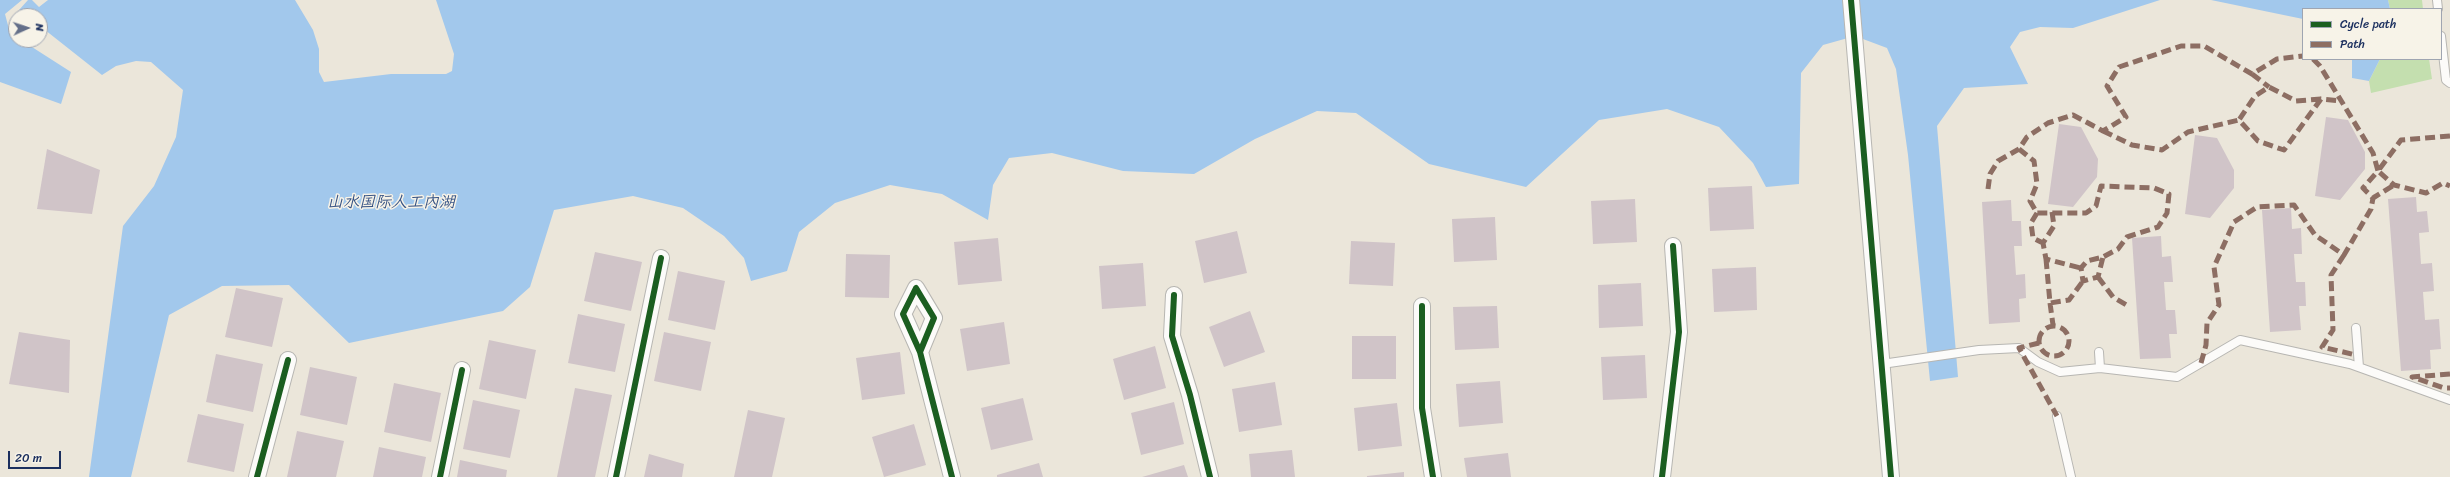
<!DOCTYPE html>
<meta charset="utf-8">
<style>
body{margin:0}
#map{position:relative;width:2450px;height:477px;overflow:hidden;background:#ebe6da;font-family:Sriracha,sans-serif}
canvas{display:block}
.legend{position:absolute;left:2302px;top:8px;width:140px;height:52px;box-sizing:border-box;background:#f7f3e8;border:1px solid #9fa5b1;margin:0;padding:5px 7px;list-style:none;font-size:12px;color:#1b2f5e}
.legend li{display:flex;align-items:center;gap:8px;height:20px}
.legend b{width:20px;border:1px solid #9fa5b1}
.north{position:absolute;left:8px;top:8px;width:40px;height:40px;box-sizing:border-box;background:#f7f3e8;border:1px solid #9fa5b1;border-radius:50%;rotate:87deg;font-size:11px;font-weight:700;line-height:16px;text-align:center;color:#1b2f5e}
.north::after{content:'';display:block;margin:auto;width:14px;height:18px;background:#646f89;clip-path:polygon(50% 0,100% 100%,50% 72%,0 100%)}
.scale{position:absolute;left:8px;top:451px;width:53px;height:18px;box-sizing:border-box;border:2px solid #1b2f5e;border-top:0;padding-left:5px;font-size:12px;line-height:14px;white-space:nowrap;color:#1b2f5e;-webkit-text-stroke:3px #f7f3e8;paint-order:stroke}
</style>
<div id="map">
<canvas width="2450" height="477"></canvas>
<ul class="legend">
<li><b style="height:5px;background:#1b5e20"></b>Cycle path</li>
<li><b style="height:5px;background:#8d6e63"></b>Path</li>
</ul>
<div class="north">N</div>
<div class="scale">20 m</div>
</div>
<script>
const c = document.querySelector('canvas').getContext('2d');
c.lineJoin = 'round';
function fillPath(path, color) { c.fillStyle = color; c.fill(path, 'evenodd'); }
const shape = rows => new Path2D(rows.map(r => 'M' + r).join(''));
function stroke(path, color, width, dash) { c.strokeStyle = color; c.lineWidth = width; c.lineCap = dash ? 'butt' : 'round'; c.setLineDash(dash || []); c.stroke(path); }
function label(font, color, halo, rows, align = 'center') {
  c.font = font + ' Sriracha,"LXGW WenKai TC",sans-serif'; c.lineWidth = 3; c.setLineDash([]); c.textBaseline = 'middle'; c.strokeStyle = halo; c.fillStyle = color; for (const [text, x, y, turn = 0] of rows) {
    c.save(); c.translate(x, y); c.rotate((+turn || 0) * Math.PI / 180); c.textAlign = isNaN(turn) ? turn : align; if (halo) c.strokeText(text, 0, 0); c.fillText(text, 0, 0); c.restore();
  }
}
fillPath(shape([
 [2388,0,2422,0,2423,9,2390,9],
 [2380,59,2429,59,2432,79,2371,93,2369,81]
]), '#c4dfaf');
fillPath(shape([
 [0,0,22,0,5,14,10,33,16,37,16,40,21,40,71,72,61,104,0,82],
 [28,0,32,0,39,7,48,0,295,0,313,30,319,49,319,72,324,82,391,74,446,74,452,71,454,54,436,0,2160,0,2073,28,2040,27,2020,32,2010,47,2028,84,1964,88,1937,126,1958,377,1930,381,1908,155,1896,69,1887,48,1855,36,1823,45,1801,73,1799,184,1766,187,1753,163,1719,127,1667,109,1599,120,1526,187,1429,164,1356,113,1317,111,1255,139,1194,174,1123,171,1052,153,1009,158,993,185,988,220,942,194,890,185,835,203,799,232,787,271,751,281,744,258,724,236,683,208,633,196,554,210,530,287,503,311,349,343,289,285,222,286,169,315,131,477,89,477,123,226,154,186,176,137,183,90,151,62,136,61,116,66,102,75,40,26,40,16,27,16,19,10],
 [2211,0,2388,0,2390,9,2303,9,2303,19],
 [2352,59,2380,59,2369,81,2352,78]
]), '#a2c8ec');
fillPath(shape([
 [2326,117,2348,120,2365,152,2365,169,2340,200,2315,196],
 [2059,124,2081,127,2098,159,2097,177,2073,207,2048,204],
 [2195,135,2217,138,2234,170,2234,188,2210,218,2185,214],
 [47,149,100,170,92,214,37,209],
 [1752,186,1754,229,1710,231,1708,188],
 [2416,197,2417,212,2427,211,2429,232,2419,233,2421,264,2432,263,2434,291,2423,292,2425,320,2439,319,2441,349,2430,350,2431,369,2401,371,2388,199],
 [1635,199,1637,242,1593,244,1591,201],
 [2011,200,2012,221,2021,221,2022,246,2014,246,2016,275,2025,274,2026,298,2019,299,2020,322,1989,324,1982,202],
 [2291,208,2292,229,2301,228,2302,254,2294,254,2296,282,2305,282,2306,306,2299,306,2301,330,2270,332,2262,210],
 [1495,217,1497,260,1454,262,1452,219],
 [1237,231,1247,273,1204,283,1195,241],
 [2161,236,2162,257,2171,256,2173,282,2164,282,2166,310,2175,310,2177,334,2169,334,2171,358,2140,359,2132,238],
 [998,238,1002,281,958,285,954,242],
 [1351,241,1395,243,1393,286,1349,284],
 [595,252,642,262,631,311,584,301],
 [846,254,890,255,889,298,845,297],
 [1143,263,1146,306,1102,309,1099,266],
 [1756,267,1757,310,1714,312,1712,269],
 [678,271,725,281,715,330,668,320],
 [1641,283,1643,326,1599,328,1598,285],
 [236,288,283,298,272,347,225,337],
 [1497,306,1499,348,1455,350,1453,307],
 [1250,311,1265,352,1224,367,1209,327],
 [578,314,625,324,615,372,568,363],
 [1004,322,1010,364,967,371,960,329],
 [19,332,70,340,69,393,9,384],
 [664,332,711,342,701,391,654,381],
 [1352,336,1396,336,1396,379,1352,379],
 [489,340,536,350,526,399,479,389],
 [1155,346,1166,388,1124,400,1113,359],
 [900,352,905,394,862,400,856,358],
 [216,354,263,364,253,412,206,402],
 [1645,355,1647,398,1603,400,1601,357],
 [310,367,357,377,347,425,300,415],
 [1500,381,1503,423,1459,427,1456,384],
 [1275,382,1282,425,1239,432,1232,389],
 [394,383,441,393,431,442,384,432],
 [575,388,612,395,595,477,557,477],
 [1023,398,1033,440,991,450,981,408],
 [473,400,520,410,510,458,463,449],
 [1174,402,1184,444,1141,455,1131,413],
 [1397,403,1402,446,1358,451,1354,408],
 [748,410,785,418,772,477,734,477],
 [198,414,244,424,234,472,187,462],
 [914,424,926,465,884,477,872,437],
 [297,431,344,441,336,477,287,477],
 [379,447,426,457,422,477,373,477],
 [1292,450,1295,477,1251,477,1249,454],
 [1508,453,1511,477,1467,477,1464,458],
 [649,454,684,464,682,477,644,477],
 [460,460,507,470,506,477,457,477],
 [1039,463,1043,477,997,477,997,475],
 [1184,465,1188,477,1142,477],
 [1404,472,1404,477,1367,477,1367,476]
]), '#d0c4c8');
const service = shape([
 [2437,0,2438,9],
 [2441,36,2446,80,2450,83],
 [2356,328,2359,367],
 [2099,352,2100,368],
 [1882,364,1979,350,2019,348,2038,362,2060,372,2100,368,2177,377,2240,340,2350,364,2450,400],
 [2057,416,2071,477]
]);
const minor = shape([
 [1851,0,1891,477],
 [1174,295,1172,336,1190,395,1210,477],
 [1422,306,1422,408,1433,477],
 [920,352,934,318,916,288,903,314,920,352,952,477],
 [257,477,288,360],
 [440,477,462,370],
 [616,477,661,258],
 [1662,477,1679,332,1673,246]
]);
stroke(service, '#b7b6b2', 10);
stroke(minor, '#b7b6b2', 18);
stroke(service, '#fcfbf9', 8);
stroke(minor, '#fcfbf9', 16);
stroke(shape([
 [2313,59,2320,66,2373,153,2378,171,2363,188,2373,198,2394,185],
 [2252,74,2269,87],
 [2321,99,2296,101,2269,87,2255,96,2239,120,2258,141,2284,150,2321,99,2342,101],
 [2103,131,2132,145,2162,150,2188,132,2239,120],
 [2450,136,2401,140,2378,171,2394,185,2426,193,2443,183,2450,186],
 [2019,149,2034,161,2037,184,2030,201,2037,213,2086,213,2096,206,2101,186,2154,188,2169,194,2167,213,2158,227,2127,237,2118,249,2103,257,2087,261,2081,268,2083,281,2098,277,2103,257],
 [1988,189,1990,174,1998,161,2019,149,2027,137,2048,123,2073,115,2103,131,2126,117,2107,86,2119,67,2181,46,2204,46,2252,74,2277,59,2303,56],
 [2052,212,2054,226,2043,243,2046,259,2081,268],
 [2037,213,2031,223,2033,238,2043,243],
 [2344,255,2331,275,2333,330,2322,347,2356,355],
 [2046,259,2050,303,2069,300,2083,281],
 [2098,277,2113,297,2130,307],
 [2050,303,2053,325],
 '2039 341a15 15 0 1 1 30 0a15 15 0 1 1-30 0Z',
 [2039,343,2019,348,2057,416],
 [2201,363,2206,345,2207,323,2219,305,2214,267,2234,222,2257,207,2294,205,2315,235,2344,255,2371,209,2373,198],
 [2450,374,2412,377,2444,388,2450,388]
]), '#8d6e63', 5, [10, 5]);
stroke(shape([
 [1851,0,1891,477],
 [1174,295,1172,336,1190,395,1210,477],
 [1422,306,1422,408,1433,477],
 [920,352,934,318,916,288,903,314,920,352,952,477],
 [257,477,288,360],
 [440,477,462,370],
 [616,477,661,258],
 [1662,477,1679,332,1673,246]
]), '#1b5e20', 6);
label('italic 16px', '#355284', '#f7f3e8', [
 ["山水国际人工内湖",391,203]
]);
</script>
